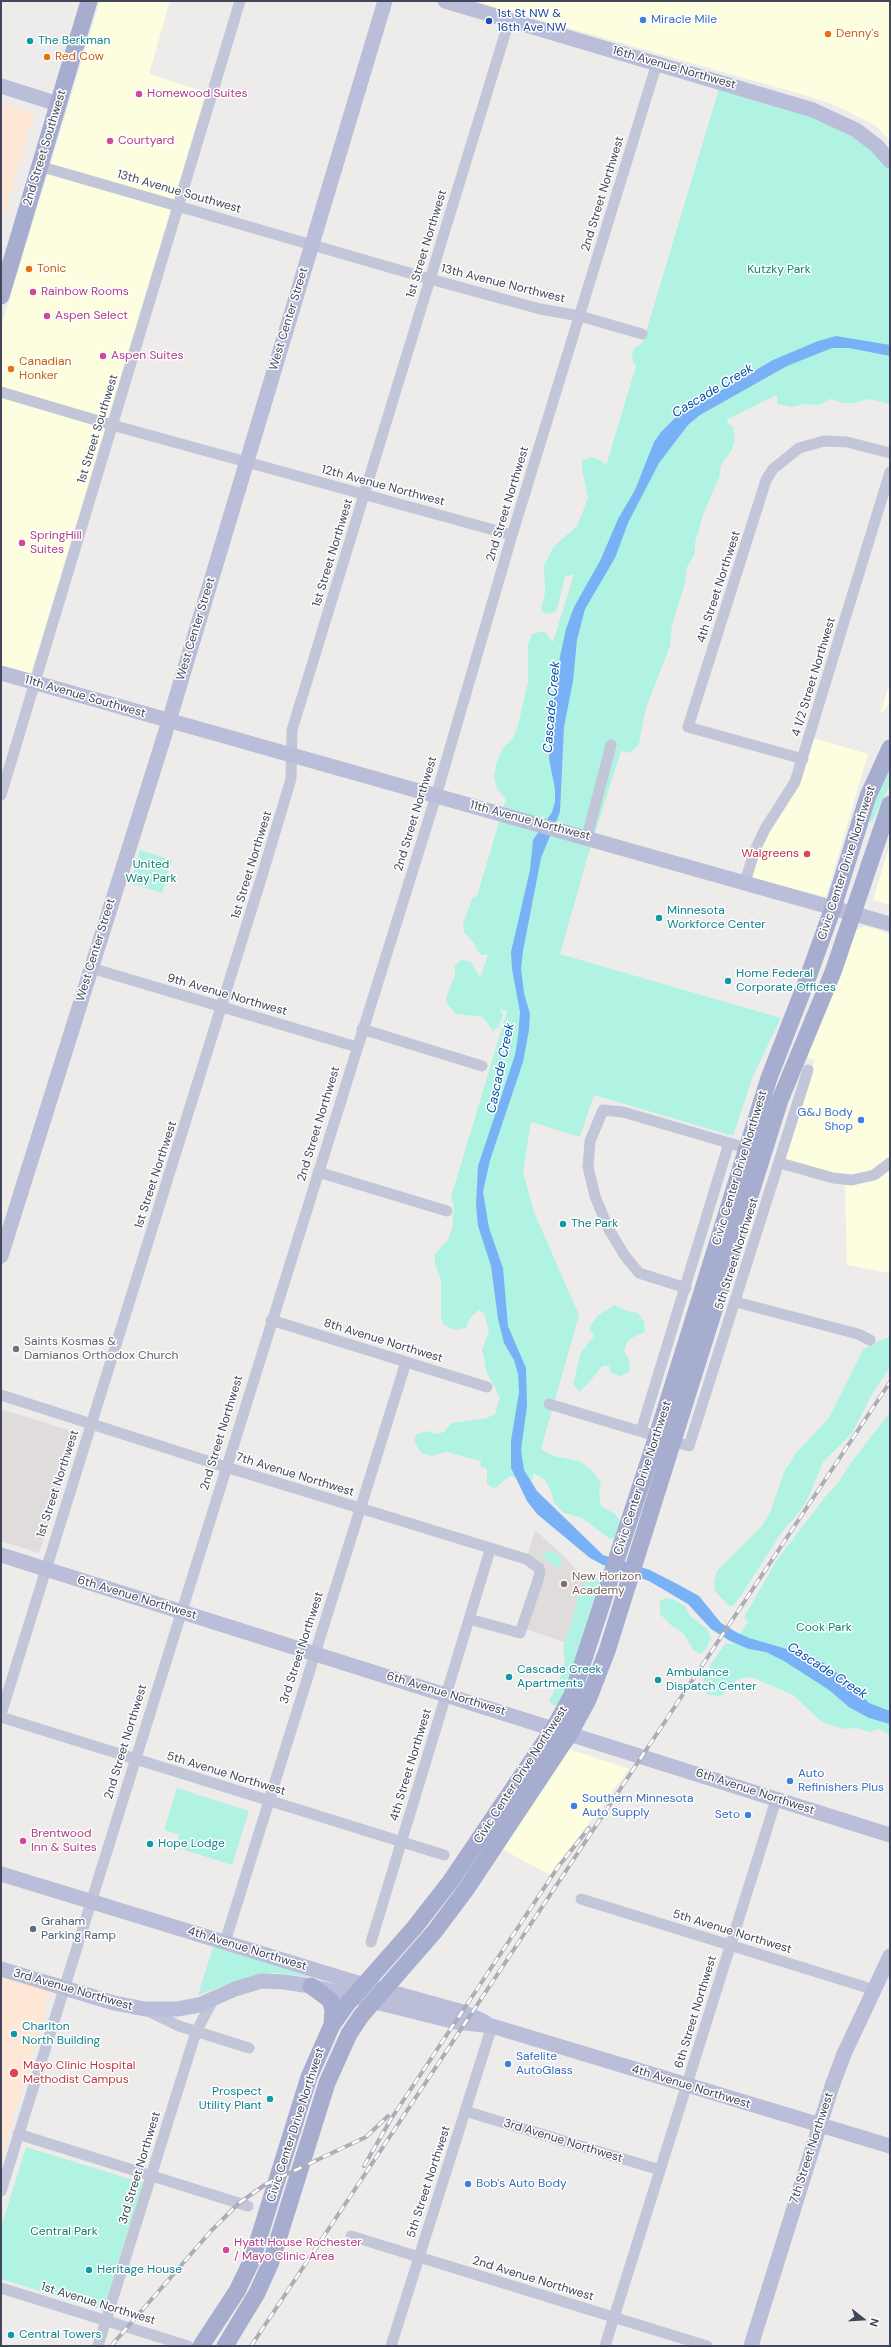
<!DOCTYPE html>
<style>
body{margin:0}
#map{position:relative;width:891px;height:2347px;overflow:hidden;background:#eeecea;font-family:"DM Sans",sans-serif}
canvas{display:block}
.frame{position:absolute;inset:0;border:2px solid #41465a;pointer-events:none}
.north{position:absolute;left:843px;top:2299px;width:40px;height:40px;-webkit-text-stroke:3px #fff;paint-order:stroke;rotate:107deg;font-size:11px;font-weight:700;line-height:16px;text-align:center;color:#41465a}
.north::after{content:'';display:block;margin:auto;width:14px;height:18px;background:#41465a;clip-path:polygon(50% 0,100% 100%,50% 72%,0 100%)}
</style>
<div id="map">
<canvas width="891" height="2347"></canvas>
<div class="frame"></div>
<div class="north">N</div>
</div>
<script>
const c = document.querySelector('canvas').getContext('2d');
c.lineJoin = 'round';
function fillPath(path, color) { c.fillStyle = color; c.fill(path, 'evenodd'); }
const shape = rows => new Path2D(rows.map(r => 'M' + r).join(''));
function stroke(path, color, width, dash) { c.strokeStyle = color; c.lineWidth = width; c.lineCap = dash ? 'butt' : 'round'; c.setLineDash(dash || []); c.stroke(path); }
function label(font, color, halo, rows, align = 'center') {
  c.font = font + ' "DM Sans",sans-serif'; c.lineWidth = 3; c.setLineDash([]); c.textBaseline = 'middle'; c.strokeStyle = halo; c.fillStyle = color; for (const [text, x, y, turn = 0] of rows) {
    c.save(); c.translate(x, y); c.rotate((+turn || 0) * Math.PI / 180); c.textAlign = isNaN(turn) ? turn : align; if (halo) c.strokeText(text, 0, 0); c.fillText(text, 0, 0); c.restore();
  }
}
fillPath(shape([
 [100,1,170,1,149,74,206,92,30,677,1,669,1,327],
 [474,1,890,1,890,141,876,126,837,106,811,97],
 [890,682,890,704,880,714],
 [814,738,868,754,826,897,749,877,764,841,798,787],
 [890,844,890,905,873,900],
 [865,926,890,934,890,1273,847,1265,845,1185,781,1167,815,1060,807,1057,856,930],
 [569,1749,629,1769,550,1875,502,1849]
]), '#fcfedf');
fillPath(shape([
 [1,1409,78,1433,39,1553,1,1541],
 [535,1530,566,1558,591,1587,573,1645,525,1629,543,1571,525,1563]
]), '#e0dcdc');
fillPath(shape([
 [1,103,35,113,1,226],
 [1,1972,52,1987,1,2160]
]), '#fee7d5');
fillPath(shape([
 [721,82,813,110,890,161,890,404,869,399,854,403,843,403,830,399,819,405,804,404,791,407,777,404,777,395,728,419,727,423,733,426,735,439,732,450,721,465,719,478,704,512,695,543,695,554,687,567,685,583,672,625,670,646,646,708,639,744,630,753,621,751,588,855,560,954,781,1018,753,1076,733,1136,594,1095,580,1137,531,1122,523,1173,534,1212,579,1315,541,1449,553,1456,579,1461,592,1470,601,1482,599,1493,601,1506,615,1514,623,1525,620,1535,610,1539,582,1518,564,1513,554,1503,551,1491,545,1480,534,1473,531,1482,510,1476,494,1489,487,1484,487,1469,480,1466,481,1461,446,1452,432,1456,421,1453,414,1440,416,1435,426,1431,436,1434,444,1432,451,1423,487,1418,495,1414,500,1397,486,1371,484,1359,482,1350,489,1331,484,1313,479,1310,470,1318,466,1328,455,1330,444,1325,441,1318,441,1280,435,1264,435,1254,447,1241,452,1229,454,1207,451,1197,507,1011,500,1009,503,1015,499,1026,493,1031,483,1017,456,1014,448,1005,446,998,455,975,455,965,461,960,471,962,480,978,488,955,482,955,477,950,474,943,464,932,463,923,473,897,477,896,506,799,497,789,494,776,497,761,503,748,513,738,518,725,528,682,528,645,532,634,544,631,553,642,574,574,565,577,556,612,546,614,541,609,545,593,544,565,554,546,577,526,588,498,582,469,582,460,592,457,602,461,606,466,636,366,632,360,633,349,643,342],
 [890,764,890,785,872,822,869,822,885,772],
 [140,850,172,860,162,893,130,883],
 [614,1305,627,1311,638,1313,644,1321,645,1332,629,1339,624,1351,629,1360,630,1371,621,1376,611,1373,609,1366,602,1366,587,1385,579,1392,573,1384,581,1352,594,1336,589,1328,597,1316],
 [890,1337,890,1367,871,1396,852,1433,823,1462,810,1494,803,1507,780,1535,740,1597,733,1606,728,1605,715,1591,714,1582,717,1571,762,1526,771,1510,784,1472,796,1453,829,1418,863,1350,874,1343],
 [890,1412,890,1735,879,1729,870,1732,857,1728,844,1729,822,1722,793,1695,751,1677,738,1679,721,1696,709,1695,702,1689,704,1678,714,1659,726,1643,733,1644,748,1622,744,1617,777,1560,825,1497,838,1483,850,1464],
 [549,1551,555,1552,562,1559,560,1569,542,1557,544,1552],
 [594,1575,599,1580,600,1588,562,1700,554,1706,549,1701,560,1679,565,1661,563,1647,574,1614,579,1590],
 [665,1598,675,1600,686,1607,689,1615,707,1629,711,1638,706,1649,700,1654,693,1650,684,1634,672,1626,660,1614,660,1601],
 [177,1788,249,1811,232,1865,175,1847,179,1835,164,1830],
 [213,1947,309,1974,308,1977,275,1973,251,1976,198,1995],
 [26,2147,143,2183,103,2310,1,2279,1,2227]
]), '#b1f3e2');
fillPath(shape([
 [836,336,890,345,890,356,849,348,832,348,787,366,700,415,688,425,659,463,628,523,615,558,585,609,577,640,573,681,564,727,560,812,541,858,523,951,521,969,524,993,530,1014,529,1030,523,1062,490,1160,483,1192,489,1228,503,1268,508,1326,526,1368,527,1406,521,1450,524,1470,537,1491,603,1555,650,1570,681,1586,699,1596,721,1623,736,1632,749,1638,804,1654,824,1663,849,1682,869,1703,890,1711,890,1724,869,1718,849,1707,829,1690,784,1661,766,1652,749,1649,730,1641,711,1629,688,1604,649,1581,603,1565,590,1558,537,1514,527,1501,511,1468,511,1441,519,1392,518,1374,514,1360,504,1343,498,1319,491,1266,478,1226,476,1205,478,1166,515,1055,518,1036,520,1012,512,969,511,952,530,870,533,840,552,812,555,802,555,789,549,759,556,675,566,629,574,607,600,561,618,519,635,490,654,442,661,432,676,417,773,360,818,341]
]), '#79b1f6');
stroke(shape([
 [39,166,430,279,540,309,580,316,642,334],
 [1,392,112,425,512,535],
 [803,759,688,727,766,480,773,469,799,448,824,441,847,442,890,453],
 [1,795,240,1],
 [587,837,611,745],
 [745,882,755,850,765,829,795,782,890,472],
 [91,968,357,1047],
 [362,1029,482,1066],
 [780,1163,833,1178,852,1180,874,1175,890,1163],
 [318,1172,447,1211],
 [686,1288,639,1273,625,1256,608,1228,595,1196,588,1167,590,1141,603,1110,623,1112,746,1148],
 [736,1302,858,1334,870,1340],
 [271,1320,487,1387],
 [1,1395,226,1467,526,1559,539,1568,540,1573,537,1583,520,1633,469,1619],
 [549,1404,689,1446,808,1070],
 [641,1431,729,1143],
 [1,1714,261,879,291,779,292,730,509,21],
 [1,1717,444,1855],
 [581,1899,875,1990],
 [225,1942,406,1362],
 [371,1942,490,1550],
 [146,2010,179,2026,249,2048],
 [465,2111,660,2170],
 [18,2134,248,2206],
 [1,2191,436,796,512,535,657,63],
 [351,2236,707,2346],
 [1,2288,188,2346],
 [98,2346,196,2032,213,2000],
 [391,2346,492,2026],
 [605,2346,776,1800]
]), '#c2c6d8', 11);
stroke(shape([
 [445,1,813,110,856,130,877,146,890,161],
 [1,86,58,104],
 [1,673,890,924],
 [1,1256,169,721,385,1],
 [1,1555,890,1835],
 [1,1874,351,1981,463,2012,485,2022],
 [1,1969,114,2003,145,2009,177,2009,199,2005,235,1989,261,1981,284,1982,311,1986,456,2022,492,2026,890,2146],
 [751,2346,832,2086,844,2054,890,1956]
]), '#babed8', 15);
stroke(shape([
 [1,296,89,1],
 [311,1986,330,2000,333,2009,332,2025],
 [201,2346,237,2291,252,2260,309,2077,332,2025,347,2004,414,1928,450,1882,554,1728,572,1695,657,1436,769,1078,807,980,833,908,868,796,890,748],
 [225,2346,257,2293,271,2262,327,2083,349,2034,361,2016,435,1931,465,1891,570,1733,588,1700,607,1651,780,1100,833,972,890,804]
]), '#a6adcf', 17);
const rail = shape([
 [364,2166,391,2119,558,1867,589,1828],
 [111,2346,211,2231,239,2203,266,2184,366,2137,388,2116],
 [251,2346,890,1382]
]);
stroke(rail, '#acadb7', 4);
stroke(rail, '#fff', 2.5, [8]);
for (const [x, y, r, color] of [
 [643,20,4,"#3f7fe0"],
 [489,21,4,"#1a4fb4"],
 [828,34,4,"#e8710a"],
 [30,41,4,"#0f9aa8"],
 [47,57,4,"#e8710a"],
 [139,94,4,"#d1479c"],
 [110,141,4,"#d1479c"],
 [29,269,4,"#e8710a"],
 [33,292,4,"#d1479c"],
 [47,316,4,"#d1479c"],
 [103,356,4,"#d1479c"],
 [11,369,4,"#e8710a"],
 [22,543,4,"#d1479c"],
 [807,854,4,"#e0444e"],
 [659,918,4,"#0f9aa8"],
 [728,981,4,"#0f9aa8"],
 [861,1120,4,"#3f7fe0"],
 [563,1224,4,"#0f9aa8"],
 [16,1349,4,"#6b7280"],
 [564,1584,4,"#8d6e63"],
 [509,1677,4,"#0f9aa8"],
 [658,1680,4,"#0f9aa8"],
 [790,1781,4,"#3f7fe0"],
 [574,1806,4,"#3f7fe0"],
 [748,1815,4,"#3f7fe0"],
 [23,1841,4,"#d1479c"],
 [150,1844,4,"#0f9aa8"],
 [33,1929,4,"#5c6f8a"],
 [14,2034,4,"#0f9aa8"],
 [508,2064,4,"#3f7fe0"],
 [14,2073,5,"#e0444e"],
 [270,2099,4,"#0f9aa8"],
 [468,2184,4,"#3f7fe0"],
 [226,2250,4,"#d1479c"],
 [89,2270,4,"#0f9aa8"],
 [11,2335,4,"#0f9aa8"]
]) { const dot = new Path2D(); dot.arc(x, y, r, 0, 2 * Math.PI); c.fillStyle = color; c.fill(dot); stroke(dot, '#fff', 1.5); }
label('12px', '#164399', '#fff', [
 ["1st St NW &",497,14],
 ["16th Ave NW",497,28]
], 'left');
label('12px', '#366cbe', '#fff', [
 ["Miracle Mile",651,20],
 ["G&J Body",853,1113,"right"],
 ["Shop",853,1127,"right"],
 ["Auto",798,1774],
 ["Refinishers Plus",798,1788],
 ["Southern Minnesota",582,1799],
 ["Auto Supply",582,1813],
 ["Seto",740,1815,"right"],
 ["Safelite",516,2057],
 ["AutoGlass",516,2071],
 ["Bob's Auto Body",476,2184]
], 'left');
label('12px', '#c56008', '#fff', [
 ["Denny's",836,34],
 ["Red Cow",55,57],
 ["Tonic",37,269],
 ["Canadian",19,362],
 ["Honker",19,376]
], 'left');
label('12px', '#0d838f', '#fff', [
 ["The Berkman",38,41],
 ["Minnesota",667,911],
 ["Workforce Center",667,925],
 ["Home Federal",736,974],
 ["Corporate Offices",736,988],
 ["The Park",571,1224],
 ["Cascade Creek",517,1670],
 ["Apartments",517,1684],
 ["Ambulance",666,1673],
 ["Dispatch Center",666,1687],
 ["Hope Lodge",158,1844],
 ["Charlton",22,2027],
 ["North Building",22,2041],
 ["Prospect",262,2092,"right"],
 ["Utility Plant",262,2106,"right"],
 ["Heritage House",97,2270],
 ["Central Towers",19,2335]
], 'left');
label('12px', '#41465a', '#fff', [
 ["16th Avenue Northwest",674,68,16],
 ["2nd Street Southwest",45,148,-73],
 ["13th Avenue Southwest",179,192,16],
 ["2nd Street Northwest",603,194,-73],
 ["1st Street Northwest",427,244,-73],
 ["13th Avenue Northwest",503,284,14],
 ["West Center Street",289,319,-73],
 ["1st Street Southwest",98,429,-73],
 ["12th Avenue Northwest",383,486,15],
 ["2nd Street Northwest",508,504,-73],
 ["1st Street Northwest",333,553,-73],
 ["4th Street Northwest",719,587,-72],
 ["West Center Street",196,629,-73],
 ["4 1/2 Street Northwest",814,677,-73],
 ["11th Avenue Southwest",85,697,16],
 ["2nd Street Northwest",416,814,-73],
 ["11th Avenue Northwest",530,821,15],
 ["Civic Center Drive Northwest",847,863,-72],
 ["1st Street Northwest",252,865,-73],
 ["West Center Street",96,950,-73],
 ["9th Avenue Northwest",227,995,16],
 ["2nd Street Northwest",319,1124,-73],
 ["Civic Center Drive Northwest",740,1168,-73],
 ["1st Street Northwest",156,1175,-72],
 ["5th Street Northwest",737,1254,-72],
 ["8th Avenue Northwest",383,1341,17],
 ["2nd Street Northwest",222,1433,-73],
 ["7th Avenue Northwest",295,1475,17],
 ["Civic Center Drive Northwest",643,1478,-72],
 ["1st Street Northwest",58,1484,-72],
 ["6th Avenue Northwest",137,1598,17],
 ["3rd Street Northwest",302,1648,-72],
 ["6th Avenue Northwest",446,1694,17],
 ["2nd Street Northwest",126,1742,-73],
 ["4th Street Northwest",411,1765,-73],
 ["5th Avenue Northwest",226,1774,17],
 ["Civic Center Drive Northwest",521,1775,-57],
 ["6th Avenue Northwest",755,1792,18],
 ["5th Avenue Northwest",732,1932,17],
 ["4th Avenue Northwest",247,1949,17],
 ["3rd Avenue Northwest",73,1990,16],
 ["6th Street Northwest",696,2012,-73],
 ["4th Avenue Northwest",691,2087,17],
 ["Civic Center Drive Northwest",296,2125,-72],
 ["3rd Avenue Northwest",563,2141,17],
 ["7th Street Northwest",812,2148,-72],
 ["3rd Street Northwest",140,2168,-73],
 ["5th Street Northwest",429,2182,-72],
 ["2nd Avenue Northwest",533,2279,17],
 ["1st Avenue Northwest",98,2304,17]
]);
label('12px', '#b23c85', '#fff', [
 ["Homewood Suites",147,94],
 ["Courtyard",118,141],
 ["Rainbow Rooms",41,292],
 ["Aspen Select",55,316],
 ["Aspen Suites",111,356],
 ["SpringHill",30,536],
 ["Suites",30,550],
 ["Brentwood",31,1834],
 ["Inn & Suites",31,1848],
 ["Hyatt House Rochester",234,2243],
 ["/ Mayo Clinic Area",234,2257]
], 'left');
label('12px', '#0b8370', '#fff', [
 ["Kutzky Park",779,270],
 ["United",151,865],
 ["Way Park",151,879],
 ["Cook Park",824,1628],
 ["Central Park",64,2232]
]);
label('12px', '#be3a42', '#fff', [
 ["Walgreens",799,854],
 ["Mayo Clinic Hospital",23,2066,"left"],
 ["Methodist Campus",23,2080,"left"]
], 'right');
label('12px', '#5b616d', '#fff', [
 ["Saints Kosmas &",24,1342],
 ["Damianos Orthodox Church",24,1356]
], 'left');
label('12px', '#785e54', '#fff', [
 ["New Horizon",572,1577],
 ["Academy",572,1591]
], 'left');
label('12px', '#4e5e75', '#fff', [
 ["Graham",41,1922],
 ["Parking Ramp",41,1936]
], 'left');
label('italic 13px', '#004faf', '#fff', [
 ["Cascade Creek",713,391,-31],
 ["Cascade Creek",552,707,-85],
 ["Cascade Creek",501,1068,-78],
 ["Cascade Creek",827,1671,33]
]);
</script>
